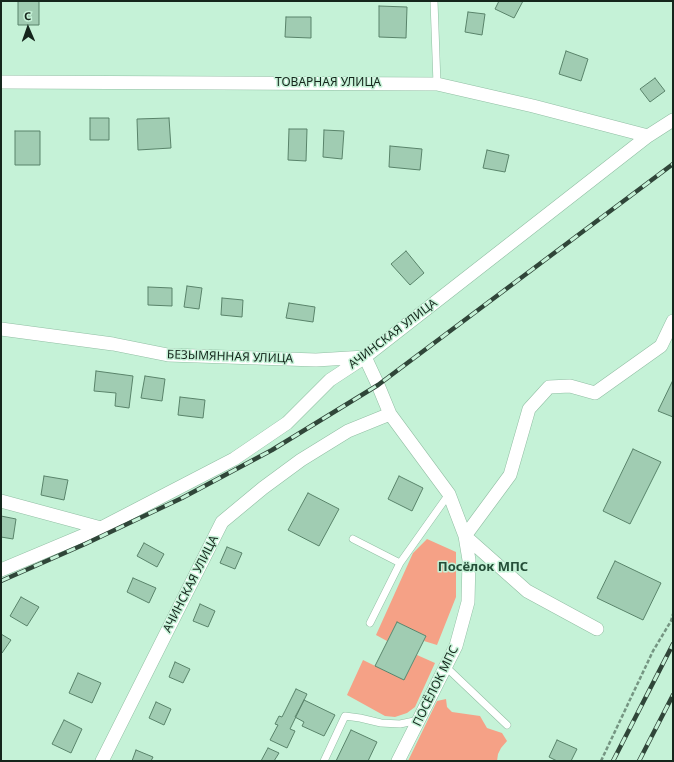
<!DOCTYPE html>
<meta charset="utf-8">
<style>
body{margin:0}
#map{position:relative;width:674px;height:762px;overflow:hidden;background:#c5f2d7;font-family:"Noto Sans",sans-serif}
canvas{display:block}
.frame{position:absolute;inset:0;border:2px solid #15261c;pointer-events:none}
.north{position:absolute;left:8px;top:8px;width:40px;height:40px;-webkit-text-stroke:3px #c5f2d7;paint-order:stroke;rotate:358deg;font-size:11px;font-weight:700;line-height:16px;text-align:center;color:#15261c}
.north::after{content:'';display:block;margin:auto;width:14px;height:18px;background:#15261c;clip-path:polygon(50% 0,100% 100%,50% 72%,0 100%)}
</style>
<div id="map">
<canvas width="674" height="762"></canvas>
<div class="frame"></div>
<div class="north">С</div>
</div>
<script>
const c = document.querySelector('canvas').getContext('2d');
c.lineJoin = 'round';
function fillPath(path, color) { c.fillStyle = color; c.fill(path, 'evenodd'); }
const shape = rows => new Path2D(rows.map(r => 'M' + r).join(''));
function stroke(path, color, width, dash) { c.strokeStyle = color; c.lineWidth = width; c.lineCap = dash ? 'butt' : 'round'; c.setLineDash(dash || []); c.stroke(path); }
function label(font, color, halo, rows, align = 'center') {
  c.font = font + ' "Noto Sans",sans-serif'; c.lineWidth = 3; c.setLineDash([]); c.textBaseline = 'middle'; c.strokeStyle = halo; c.fillStyle = color; for (const [text, x, y, turn = 0] of rows) {
    c.save(); c.translate(x, y); c.rotate((+turn || 0) * Math.PI / 180); c.textAlign = isNaN(turn) ? turn : align; if (halo) c.strokeText(text, 0, 0); c.fillText(text, 0, 0); c.restore();
  }
}
fillPath(shape([
 [427,539,456,552,456,597,437,645,424,641,426,636,397,622,387,641,376,635,413,553],
 [417,655,435,663,415,707,407,713,395,717,385,716,347,695,363,660,404,680],
 [446,699,447,707,452,712,480,716,487,728,502,733,507,741,501,748,498,754,497,761,408,761,437,701]
]), '#f5a186');
const building = shape([
 [18,1,39,1,39,25,18,25,18,1],
 [499,1,523,1,514,18,495,9,499,1],
 [379,6,407,7,406,38,379,37,379,6],
 [468,12,485,14,482,35,465,32,468,12],
 [286,17,311,17,311,38,285,37,286,17],
 [566,51,588,59,581,81,559,74,566,51],
 [655,78,665,91,650,102,640,89,655,78],
 [90,118,109,118,109,140,90,140,90,118],
 [169,118,171,148,138,150,137,119,169,118],
 [289,129,307,129,306,161,288,160,289,129],
 [324,130,344,131,342,159,323,157,324,130],
 [15,131,40,131,40,165,15,165,15,131],
 [390,146,422,149,420,170,389,167,390,146],
 [487,150,509,155,505,172,483,168,487,150],
 [406,251,424,273,410,285,391,264,406,251],
 [187,286,202,288,199,309,184,307,187,286],
 [148,287,172,288,172,306,148,305,148,287],
 [222,298,243,300,242,317,221,315,222,298],
 [289,303,315,307,313,322,286,318,289,303],
 [96,371,133,376,129,408,115,406,116,393,94,391,96,371],
 [145,376,165,379,162,401,141,398,145,376],
 [673,380,673,417,658,411,673,380],
 [180,397,205,400,203,418,178,415,180,397],
 [633,449,661,462,630,524,603,511,633,449],
 [44,476,68,480,64,500,41,495,44,476],
 [399,476,423,488,412,511,388,499,399,476],
 [308,493,339,509,319,546,288,530,308,493],
 [1,516,16,519,13,539,1,537,1,516],
 [144,543,164,554,157,567,137,556,144,543],
 [227,547,242,553,235,569,220,563,227,547],
 [615,561,661,583,643,620,597,598,615,561],
 [133,578,156,588,149,603,127,592,133,578],
 [21,597,39,607,27,626,10,616,21,597],
 [200,604,215,611,208,627,193,621,200,604],
 [397,622,426,636,404,680,375,666,397,622],
 [1,634,11,640,2,653,1,653,1,634],
 [175,662,190,669,183,683,169,677,175,662],
 [78,673,101,683,92,703,69,693,78,673],
 [296,689,307,694,290,729,295,731,287,748,270,740,278,725,275,724,279,716,282,717,296,689],
 [304,700,335,715,324,736,302,726,304,722,295,717,304,700],
 [156,702,171,709,164,725,149,718,156,702],
 [64,720,82,729,71,753,52,744,64,720],
 [351,730,377,742,368,761,336,761,351,730],
 [557,740,577,749,571,761,557,761,549,757,557,740],
 [268,748,279,753,274,761,261,761,268,748],
 [136,750,153,757,151,761,132,761,136,750]
]);
fillPath(building, '#a0ccb2');
stroke(building, '#59836a', 1);
const service = shape([
 [434,1,437,84],
 [353,539,400,563,449,494],
 [370,623,400,563],
 [446,667,507,725],
 [324,761,345,716,360,718,381,723,400,724,419,720]
]);
const minor = shape([
 [1,82,437,84,533,106,648,136],
 [1,329,113,344,168,355,316,360,365,357,378,385,390,414,449,494,465,536,527,591,597,629],
 [1,501,101,528],
 [1,570,101,528,234,459,287,423,330,380,365,357,648,136,673,120],
 [102,761,222,522,263,488,301,460,348,431,390,414],
 [398,761,456,646,468,602,469,560,465,536,510,475,529,409,549,387,570,386,595,393,661,346,673,321]
]);
stroke(service, '#91bea3', 8);
stroke(minor, '#91bea3', 14);
stroke(shape([
 [601,761,653,651,671,621,673,614]
]), '#759582', 2.5, [4, 2]);
stroke(service, '#fff', 7);
stroke(minor, '#fff', 13);
const rail = shape([
 [1,581,85,544,182,498,272,450,378,385,673,164],
 [613,761,673,644],
 [639,761,673,695]
]);
stroke(rail, '#304639', 4.5);
stroke(rail, '#c5f2d7', 3, [9]);
label('12px', '#15261c', '#c5f2d7', [
 ["ТОВАРНАЯ УЛИЦА",328,83],
 ["АЧИНСКАЯ УЛИЦА",393,334,-37],
 ["БЕЗЫМЯННАЯ УЛИЦА",230,357,2],
 ["АЧИНСКАЯ УЛИЦА",191,584,-63],
 ["ПОСЁЛОК МПС",436,686,-64]
]);
label('bold 13px', '#254e38', '#c5f2d7', [
 ["Посёлок МПС",483,567]
]);
</script>
